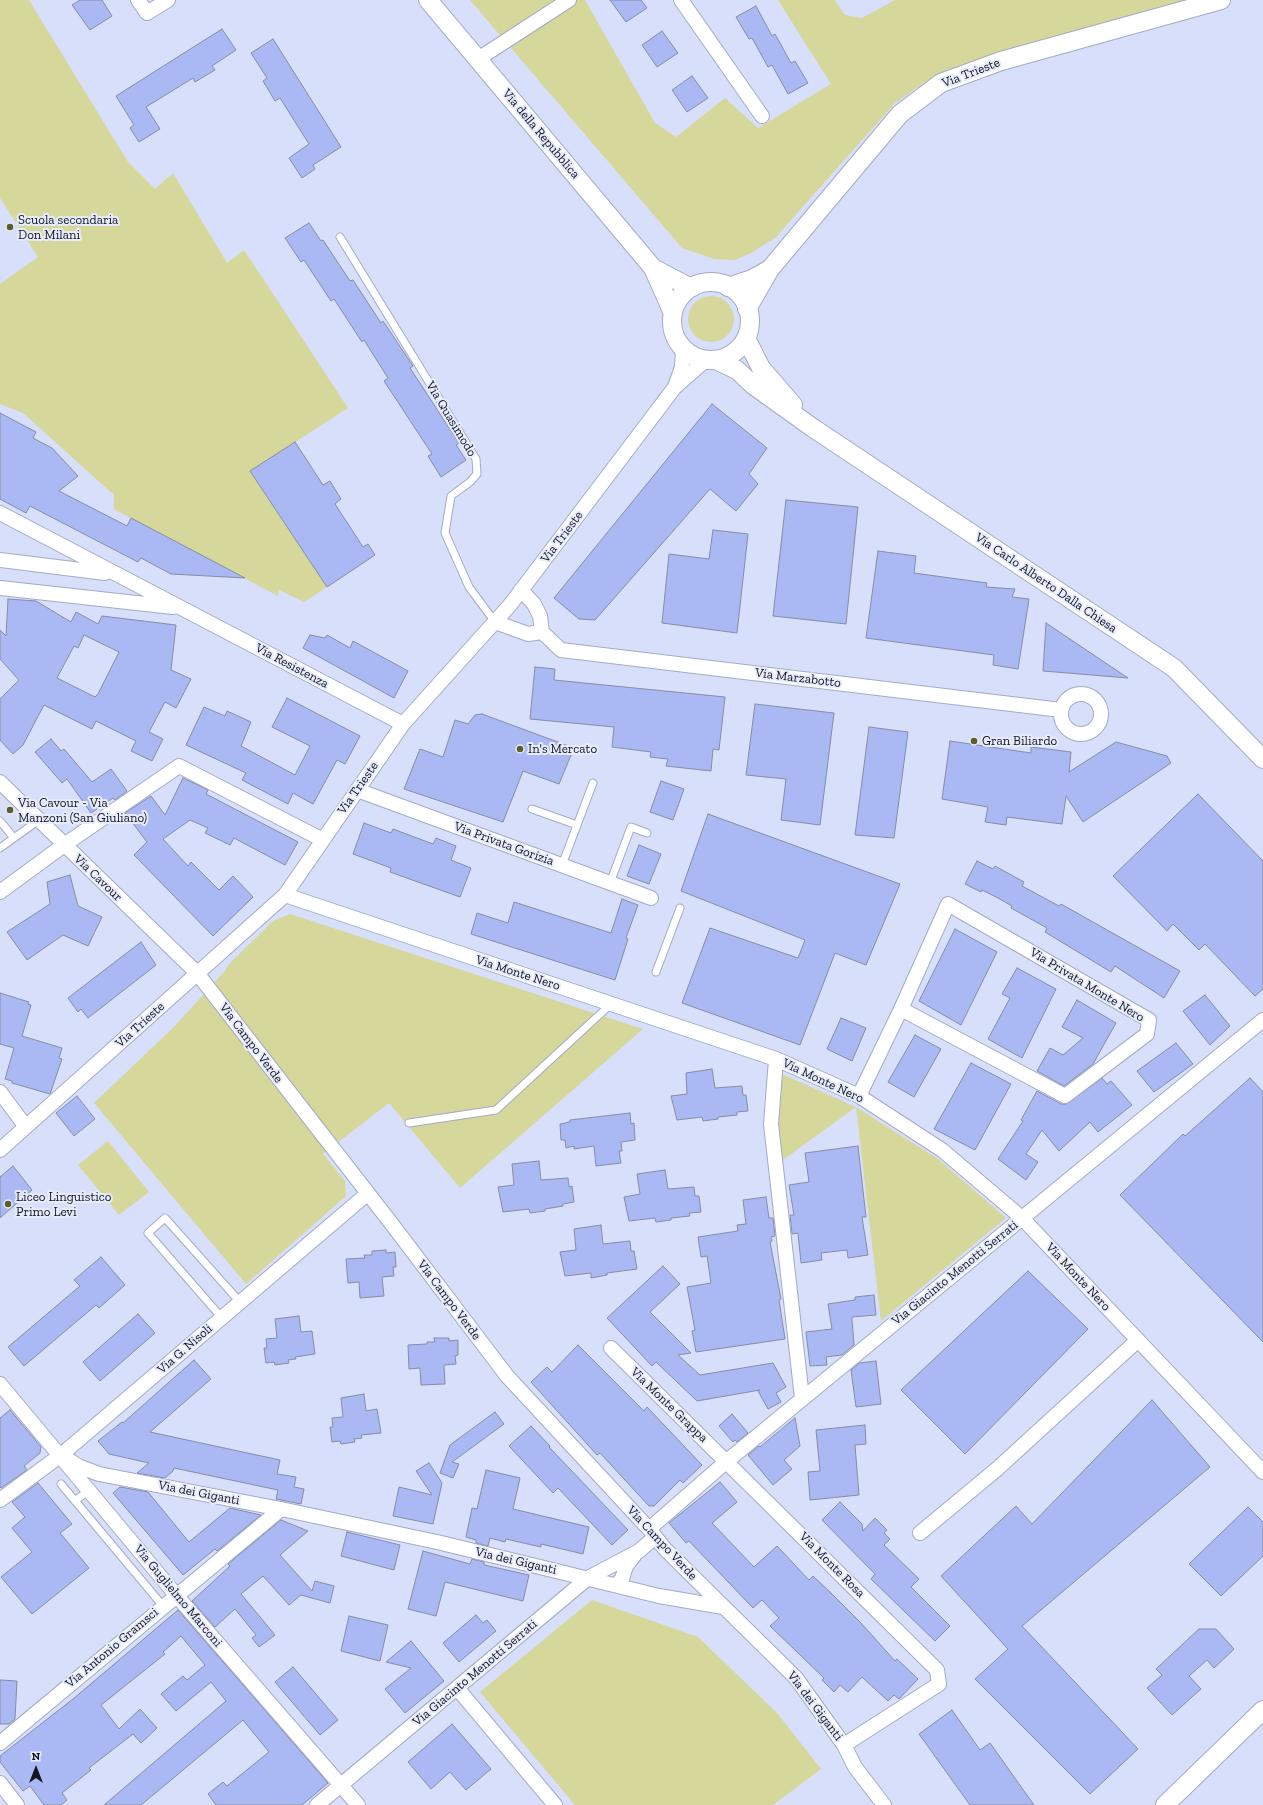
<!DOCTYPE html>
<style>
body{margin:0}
#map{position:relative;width:1263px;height:1805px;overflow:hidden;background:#d7dffb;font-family:"Zilla Slab",serif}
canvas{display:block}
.north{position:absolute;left:16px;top:1749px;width:40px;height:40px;-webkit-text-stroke:3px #e7ecfd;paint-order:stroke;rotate:0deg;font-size:11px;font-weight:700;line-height:16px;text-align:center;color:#13151f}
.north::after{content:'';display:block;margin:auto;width:14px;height:18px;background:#13151f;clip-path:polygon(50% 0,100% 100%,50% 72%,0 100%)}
</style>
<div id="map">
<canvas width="1263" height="1805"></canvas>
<div class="north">N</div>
</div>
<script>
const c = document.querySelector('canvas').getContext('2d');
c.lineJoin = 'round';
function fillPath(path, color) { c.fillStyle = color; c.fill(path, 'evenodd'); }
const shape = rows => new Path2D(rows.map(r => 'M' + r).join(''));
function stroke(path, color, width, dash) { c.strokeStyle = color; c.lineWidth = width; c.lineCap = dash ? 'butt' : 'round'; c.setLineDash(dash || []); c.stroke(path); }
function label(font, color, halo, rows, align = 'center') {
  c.font = font + ' "Zilla Slab",serif'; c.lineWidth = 4; c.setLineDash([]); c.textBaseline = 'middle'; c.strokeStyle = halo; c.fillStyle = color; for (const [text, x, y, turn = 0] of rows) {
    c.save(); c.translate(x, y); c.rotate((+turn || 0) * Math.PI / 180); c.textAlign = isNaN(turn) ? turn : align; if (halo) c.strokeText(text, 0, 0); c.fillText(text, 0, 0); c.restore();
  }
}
fillPath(shape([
 [0,0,29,0,128,162,155,189,173,173,227,263,244,250,348,408,250,471,327,587,304,602,279,590,278,596,114,509,114,495,23,413,0,404,0,284,38,257,0,198],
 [470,0,585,0,655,123,676,137,725,98,758,128,831,84,778,0,835,0,845,15,862,18,895,0,1186,0,1070,33,937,74,895,103,775,238,751,253,735,260,714,259,682,248],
 '688 319a23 23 0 1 1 46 0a23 23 0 1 1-46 0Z',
 [290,914,643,1029,460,1188,389,1103,323,1154,345,1181,346,1196,246,1284,94,1103,172,1029,223,973,230,963,273,921],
 [775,1071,856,1107,938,1159,1006,1218,881,1321,856,1107,776,1165],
 [108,1141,149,1192,119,1215,78,1165],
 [592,1600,698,1637,777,1713,821,1769,773,1805,575,1805,480,1692]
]), '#d6d79a');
const building = shape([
 [80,0,102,0,112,16,90,30,72,5,80,0],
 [610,0,641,0,647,8,626,22,610,0],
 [756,6,772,36,775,34,791,63,795,61,808,83,788,94,772,65,768,67,752,38,749,39,736,17,756,6],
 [222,29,236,50,212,66,215,70,195,82,193,78,146,107,160,129,139,142,130,128,134,125,116,96,222,29],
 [662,31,678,53,657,67,642,45,662,31],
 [273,39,341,147,313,165,315,169,302,178,289,158,309,144,280,98,275,101,263,81,267,78,251,53,273,39],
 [692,76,708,98,687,112,672,90,692,76],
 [309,223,321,241,323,240,350,281,353,280,381,323,383,321,413,366,410,368,459,443,456,445,466,460,441,477,428,456,432,454,384,381,388,378,364,340,362,342,334,299,331,301,304,260,301,262,285,238,309,223],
 [712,404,767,448,749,474,758,484,736,511,710,489,595,620,579,619,554,598,712,404],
 [0,413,36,432,33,438,52,448,78,476,59,491,127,526,131,518,245,578,171,574,141,558,138,562,30,506,26,513,0,499,0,413],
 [295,442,323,485,330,481,341,499,335,504,363,547,368,544,375,555,327,587,250,471,295,442],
 [786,500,858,507,846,624,773,616,786,500],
 [713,530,748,534,737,633,662,623,669,554,709,559,713,530],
 [878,551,916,556,914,573,987,583,986,587,1015,589,1012,597,1029,599,1018,669,993,665,994,655,866,638,878,551],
 [8,599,36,601,71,622,76,612,98,624,102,616,176,625,171,670,191,679,176,708,165,702,149,732,163,739,152,761,131,751,136,741,96,721,92,729,44,705,23,745,13,754,0,740,0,699,19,680,0,659,0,630,6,636,8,599],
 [84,635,119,652,98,694,95,697,57,678,74,646,78,648,84,635],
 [1046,623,1128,678,1043,671,1046,623],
 [310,635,325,638,327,635,350,648,353,641,408,671,394,698,303,648,310,635],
 [535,667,555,669,554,680,725,697,719,750,713,749,711,771,666,766,668,759,650,757,651,752,612,747,614,727,530,719,535,667],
 [287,698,360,736,345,764,337,760,313,804,293,793,288,804,242,780,246,773,186,745,204,707,225,716,227,711,251,722,241,746,295,775,310,746,272,727,287,698],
 [755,704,834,713,820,825,781,820,786,779,746,775,755,704],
 [482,714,574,748,559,784,523,771,503,822,404,789,420,749,443,757,455,720,468,724,475,715,482,714],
 [869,727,908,732,894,838,855,835,869,727],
 [51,739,61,751,64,749,92,782,111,769,127,791,115,800,113,798,91,813,67,779,62,783,35,752,51,739],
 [950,741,1031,753,1031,747,1071,752,1069,772,1116,742,1167,756,1171,763,1083,822,1066,796,1062,824,1007,817,1006,825,985,822,988,807,942,799,950,741],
 [183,778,208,790,206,794,298,842,285,865,234,838,230,845,205,833,208,828,190,820,163,839,188,866,191,862,219,890,233,876,253,897,213,936,134,855,147,842,125,813,151,796,165,815,183,778],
 [661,781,684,789,673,820,650,812,661,781],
 [1198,794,1263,861,1263,989,1255,996,1205,944,1199,950,1173,924,1167,931,1113,876,1198,794],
 [708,814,900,884,866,965,835,953,800,1045,682,1003,710,928,798,958,805,940,681,891,708,814],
 [364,823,391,833,393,829,433,844,436,838,456,846,451,860,471,868,460,897,390,872,391,868,353,854,364,823],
 [639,845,661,854,649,884,627,876,639,845],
 [977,861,993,869,995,866,1024,882,1022,886,1059,906,1061,904,1180,971,1164,998,1115,966,1111,972,1045,932,1047,928,1011,908,1012,906,998,898,982,890,981,892,965,884,977,861],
 [70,875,78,906,102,917,88,946,63,935,27,960,7,932,50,904,47,882,70,875],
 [622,899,638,905,626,938,628,939,615,980,471,934,477,913,508,923,514,902,611,933,622,899],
 [955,929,997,952,961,1025,919,1001,955,929],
 [141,942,156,965,88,1018,81,1009,78,1012,68,998,141,942],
 [1017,968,1056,989,1022,1058,988,1039,1010,998,1002,994,1017,968],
 [0,993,29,1002,28,1004,31,1005,22,1036,62,1048,59,1058,62,1059,50,1094,12,1083,12,1081,5,1079,14,1048,0,1044,0,993],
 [1205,995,1230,1026,1210,1045,1183,1011,1205,995],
 [1077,1000,1116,1023,1093,1064,1064,1086,1037,1071,1050,1048,1063,1055,1083,1038,1062,1027,1077,1000],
 [841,1018,866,1028,852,1061,827,1049,841,1018],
 [915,1035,941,1049,914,1097,888,1082,915,1035],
 [1176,1043,1193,1064,1154,1092,1137,1071,1176,1043],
 [971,1063,1011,1084,975,1150,934,1129,971,1063],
 [712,1069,715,1088,742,1086,743,1095,746,1095,748,1111,737,1112,737,1115,718,1117,718,1119,703,1121,702,1117,677,1120,671,1096,687,1094,686,1073,712,1069],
 [1102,1078,1107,1084,1111,1081,1132,1105,1098,1132,1090,1122,1059,1151,1042,1130,1026,1154,1038,1162,1026,1180,998,1159,1023,1121,1021,1120,1037,1091,1061,1104,1066,1104,1102,1078],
 [1250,1078,1263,1092,1263,1342,1120,1195,1183,1134,1185,1136,1250,1078],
 [77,1096,95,1119,74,1136,56,1113,77,1096],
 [630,1113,631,1124,634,1123,635,1140,621,1142,622,1151,619,1151,621,1163,596,1166,594,1146,574,1149,574,1146,566,1148,565,1140,561,1140,560,1124,570,1122,570,1120,630,1113],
 [858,1146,866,1217,862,1217,868,1255,848,1258,847,1250,821,1253,822,1260,801,1263,798,1233,792,1234,790,1215,794,1215,789,1185,809,1182,805,1153,858,1146],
 [539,1161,541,1180,568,1178,569,1187,572,1186,574,1202,563,1204,563,1206,545,1209,545,1211,530,1213,529,1209,503,1212,498,1187,514,1185,512,1164,539,1161],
 [13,1166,32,1190,0,1218,0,1177,13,1166],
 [665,1170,668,1189,694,1187,695,1196,699,1196,701,1212,689,1213,690,1216,671,1218,671,1220,656,1222,655,1218,629,1221,624,1197,640,1194,637,1174,665,1170],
 [766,1197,769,1218,773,1218,775,1236,771,1237,772,1241,770,1242,781,1299,779,1300,785,1339,696,1352,692,1331,695,1330,687,1287,711,1283,707,1256,701,1257,698,1237,738,1231,737,1225,746,1224,743,1200,766,1197],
 [601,1225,603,1244,630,1241,631,1251,634,1251,637,1269,607,1273,607,1275,591,1278,591,1273,565,1276,560,1252,576,1250,574,1229,601,1225],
 [386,1250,386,1253,395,1252,396,1267,393,1267,394,1276,382,1277,384,1296,360,1298,359,1282,348,1283,346,1259,365,1258,364,1255,372,1255,372,1251,386,1250],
 [101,1257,125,1285,99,1308,96,1305,24,1366,8,1347,80,1286,74,1280,101,1257],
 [663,1266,680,1284,650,1312,691,1353,678,1355,700,1375,773,1363,786,1387,776,1393,781,1402,768,1409,758,1391,760,1390,697,1401,656,1362,652,1366,607,1318,663,1266],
 [1028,1271,1088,1329,965,1454,901,1390,1028,1271],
 [874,1295,876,1315,852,1317,852,1319,854,1345,842,1355,826,1357,827,1365,810,1366,806,1332,832,1329,828,1304,855,1300,855,1297,874,1295],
 [138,1314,155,1333,100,1381,83,1362,138,1314],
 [299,1316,301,1332,312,1331,315,1354,295,1357,296,1359,288,1360,289,1363,275,1365,274,1362,266,1363,264,1348,267,1348,266,1339,277,1338,275,1319,299,1316],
 [434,1338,449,1338,449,1341,458,1340,458,1355,455,1356,456,1364,444,1365,445,1384,421,1385,420,1368,409,1369,408,1345,427,1344,427,1342,435,1342,434,1338],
 [578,1345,644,1411,647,1407,702,1465,683,1483,680,1480,654,1506,649,1506,600,1453,597,1455,531,1382,547,1367,552,1372,578,1345],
 [194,1360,211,1379,150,1432,280,1460,277,1474,296,1477,294,1487,304,1489,301,1504,276,1499,278,1490,174,1468,173,1471,165,1478,137,1473,149,1463,109,1454,98,1441,122,1422,123,1423,194,1360],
 [876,1361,881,1404,856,1407,851,1370,859,1363,876,1361],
 [364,1394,366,1411,377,1409,381,1433,361,1435,362,1438,354,1439,355,1442,341,1444,340,1441,332,1442,330,1427,333,1427,332,1418,343,1417,341,1398,364,1394],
 [1152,1400,1210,1467,1022,1626,1138,1749,1090,1794,975,1679,1008,1649,941,1576,1016,1506,1032,1524,1152,1400],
 [10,1410,41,1447,40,1453,24,1466,27,1470,1,1488,0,1487,0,1418,10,1410],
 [495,1412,504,1424,452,1462,459,1464,453,1478,440,1473,450,1445,495,1412],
 [732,1414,748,1433,737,1442,735,1440,733,1442,719,1426,732,1414],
 [795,1418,800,1446,784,1460,792,1469,773,1485,748,1455,759,1446,760,1447,795,1418],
 [865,1425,866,1444,855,1445,859,1495,810,1500,808,1472,820,1471,816,1430,865,1425],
 [531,1426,550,1446,549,1447,628,1530,612,1545,558,1488,553,1493,509,1446,531,1426],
 [429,1463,442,1483,433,1524,393,1516,399,1487,432,1495,416,1471,429,1463],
 [486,1470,520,1478,513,1509,589,1527,583,1554,541,1544,541,1547,506,1539,505,1542,490,1538,488,1546,476,1543,476,1540,466,1537,472,1508,477,1509,486,1470],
 [720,1482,737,1502,712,1523,754,1567,777,1546,809,1580,813,1576,832,1594,861,1623,895,1661,897,1659,918,1679,899,1699,894,1695,888,1701,862,1677,848,1692,840,1685,834,1692,822,1680,824,1678,770,1626,779,1618,762,1600,753,1608,689,1541,686,1543,669,1523,720,1482],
 [38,1483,72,1524,60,1533,89,1568,32,1614,1,1577,32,1552,12,1528,25,1517,12,1502,38,1483],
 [120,1487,148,1492,189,1542,230,1508,261,1515,217,1551,215,1549,183,1575,113,1493,120,1487],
 [840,1502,862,1524,863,1531,875,1518,887,1530,884,1533,890,1539,884,1545,919,1579,911,1587,950,1626,935,1641,871,1579,875,1574,822,1520,840,1502],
 [1248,1507,1263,1522,1263,1556,1221,1596,1189,1564,1248,1507],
 [281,1520,308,1531,280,1555,312,1591,315,1581,334,1586,330,1603,301,1595,289,1605,263,1576,241,1594,275,1635,259,1647,252,1638,256,1635,235,1609,215,1627,192,1601,230,1566,228,1564,281,1520],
 [347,1532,400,1545,394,1570,341,1556,347,1532],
 [423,1551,470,1564,472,1559,484,1562,484,1565,529,1575,523,1601,445,1582,436,1616,408,1609,423,1551],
 [178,1610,328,1783,302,1805,216,1805,208,1794,223,1782,227,1786,269,1752,243,1720,141,1805,104,1805,226,1701,211,1682,176,1711,161,1694,183,1676,187,1680,205,1665,181,1636,163,1652,165,1654,101,1705,119,1729,140,1709,157,1728,141,1743,133,1734,89,1768,91,1770,62,1793,67,1800,61,1805,44,1805,30,1786,23,1791,0,1762,0,1756,73,1699,178,1610],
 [476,1615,483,1623,487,1620,496,1631,459,1662,443,1643,476,1615],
 [349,1616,388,1625,380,1661,341,1651,349,1616],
 [1199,1629,1216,1629,1234,1649,1214,1668,1207,1660,1189,1676,1201,1689,1172,1715,1147,1688,1162,1675,1156,1669,1199,1629],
 [411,1641,444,1681,405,1713,385,1689,411,1668,386,1662,411,1641],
 [293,1667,338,1720,320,1735,275,1682,293,1667],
 [0,1680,17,1681,15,1719,9,1724,0,1724,0,1680],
 [952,1710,980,1750,990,1743,1034,1805,970,1805,919,1734,952,1710],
 [452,1724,491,1769,466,1790,450,1772,431,1789,408,1762,452,1724]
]);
fillPath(building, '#aab9f3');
stroke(building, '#858ca6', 1);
const service = shape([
 [340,237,476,459,477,474,470,482,451,496,445,533,469,587,495,622],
 [532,809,577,825],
 [0,821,14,838],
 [0,848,39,820],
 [562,865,593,783],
 [610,883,631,827,647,833],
 [656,972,680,908],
 [409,1123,496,1110,611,1004],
 [222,1318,148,1233,165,1218,240,1302],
 [61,1484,163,1606],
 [75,1501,89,1490]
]);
const minor = shape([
 [138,0,147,13,168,0],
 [681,0,762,116],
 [478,59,569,0],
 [675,387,682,367,683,347],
 [0,513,403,724],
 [0,560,105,573],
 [0,588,173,607],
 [521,590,534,604,540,616,542,632],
 [495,622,528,634,542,632],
 [542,632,561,650,1061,710],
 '1061 714a20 20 0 1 1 40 0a20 20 0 1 1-40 0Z',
 [0,782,197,973,391,1223,507,1376,649,1529,665,1549,796,1678,844,1745,855,1767,884,1805],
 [357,790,651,898],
 [0,892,64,845,179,766,323,840],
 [285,895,776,1059,859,1096,942,1150,1022,1218,1263,1472],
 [776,1059,771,1124,802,1398],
 [0,1092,26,1127],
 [859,1096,901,1009,948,904,1149,1020,1147,1034,1065,1096,901,1009],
 [0,1150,285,895,403,724,510,605,675,387,707,359],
 [611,1348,937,1670,939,1684,844,1745],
 [0,1384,176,1595,358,1805],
 [61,1455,78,1466,99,1474,281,1509,437,1542,659,1596,723,1607],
 [0,1500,61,1455,367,1194],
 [649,1529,727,1461,1263,1020],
 [920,1533,997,1469,1138,1340],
 [616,1585,622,1579,626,1566,634,1556],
 [457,1688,555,1805],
 [0,1743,281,1509],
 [0,1783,17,1805],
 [317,1805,588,1578,639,1551,655,1537]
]);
const tertiary = shape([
 [428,0,653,268,673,313],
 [653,268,691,288],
 '672 321a39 39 0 1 1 78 0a39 39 0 1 1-78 0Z',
 [728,287,752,279,770,269],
 [747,309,770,269,900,114,941,83,1001,61,1221,0],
 [746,338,761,368,793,405],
 [716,360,737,370,753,385,813,428,1174,668,1263,759],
 [1165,1805,1263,1710]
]);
stroke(service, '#a3abc5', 9);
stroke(minor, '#a3abc5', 16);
stroke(tertiary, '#a3abc5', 20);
stroke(service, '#fff', 7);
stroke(minor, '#fff', 14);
stroke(tertiary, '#fff', 18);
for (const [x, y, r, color] of [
 [10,227,4,"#5c5d2a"],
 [974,741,4,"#5c5d2a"],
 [520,749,4,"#5c5d2a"],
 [10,810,4,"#5c5d2a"],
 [8,1204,4,"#5c5d2a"]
]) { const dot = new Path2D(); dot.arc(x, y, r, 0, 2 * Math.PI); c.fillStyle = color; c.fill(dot); stroke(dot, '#e7ecfd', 1.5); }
label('13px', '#13151f', '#e7ecfd', [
 ["Via Trieste",971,73,-21],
 ["Via della Repubblica",541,134,50],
 ["Via Quasimodo",451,419,59],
 ["Via Trieste",562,537,-53],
 ["Via Carlo Alberto Dalla Chiesa",1046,583,34],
 ["Via Resistenza",292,666,28],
 ["Via Marzabotto",798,678,7],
 ["Via Trieste",358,788,-55],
 ["Via Privata Gorizia",504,844,20],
 ["Via Cavour",98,878,44],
 ["Via Monte Nero",518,973,18],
 ["Via Privata Monte Nero",1087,985,31],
 ["Via Trieste",140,1025,-42],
 ["Via Campo Verde",251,1043,53],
 ["Via Monte Nero",823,1081,25],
 ["Via Giacinto Menotti Serrati",955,1273,-39],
 ["Via Monte Nero",1078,1277,47],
 ["Via Campo Verde",449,1300,53],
 ["Via G. Nisoli",185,1349,-41],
 ["Via Monte Grappa",669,1405,44],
 ["Via dei Giganti",199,1493,11],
 ["Via Campo Verde",662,1543,47],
 ["Via dei Giganti",516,1561,13],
 ["Via Monte Rosa",832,1565,45],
 ["Via Guglielmo Marconi",178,1596,50],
 ["Via Antonio Gramsci",112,1648,-40],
 ["Via Giacinto Menotti Serrati",475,1673,-40],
 ["Via dei Giganti",815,1706,53]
]);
label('13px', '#13151f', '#e7ecfd', [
 ["Scuola secondaria",18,220],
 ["Don Milani",18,235],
 ["Gran Biliardo",982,741],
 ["In's Mercato",528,749],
 ["Via Cavour - Via",18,803],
 ["Manzoni (San Giuliano)",18,818],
 ["Liceo Linguistico",16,1197],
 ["Primo Levi",16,1212]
], 'left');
</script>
